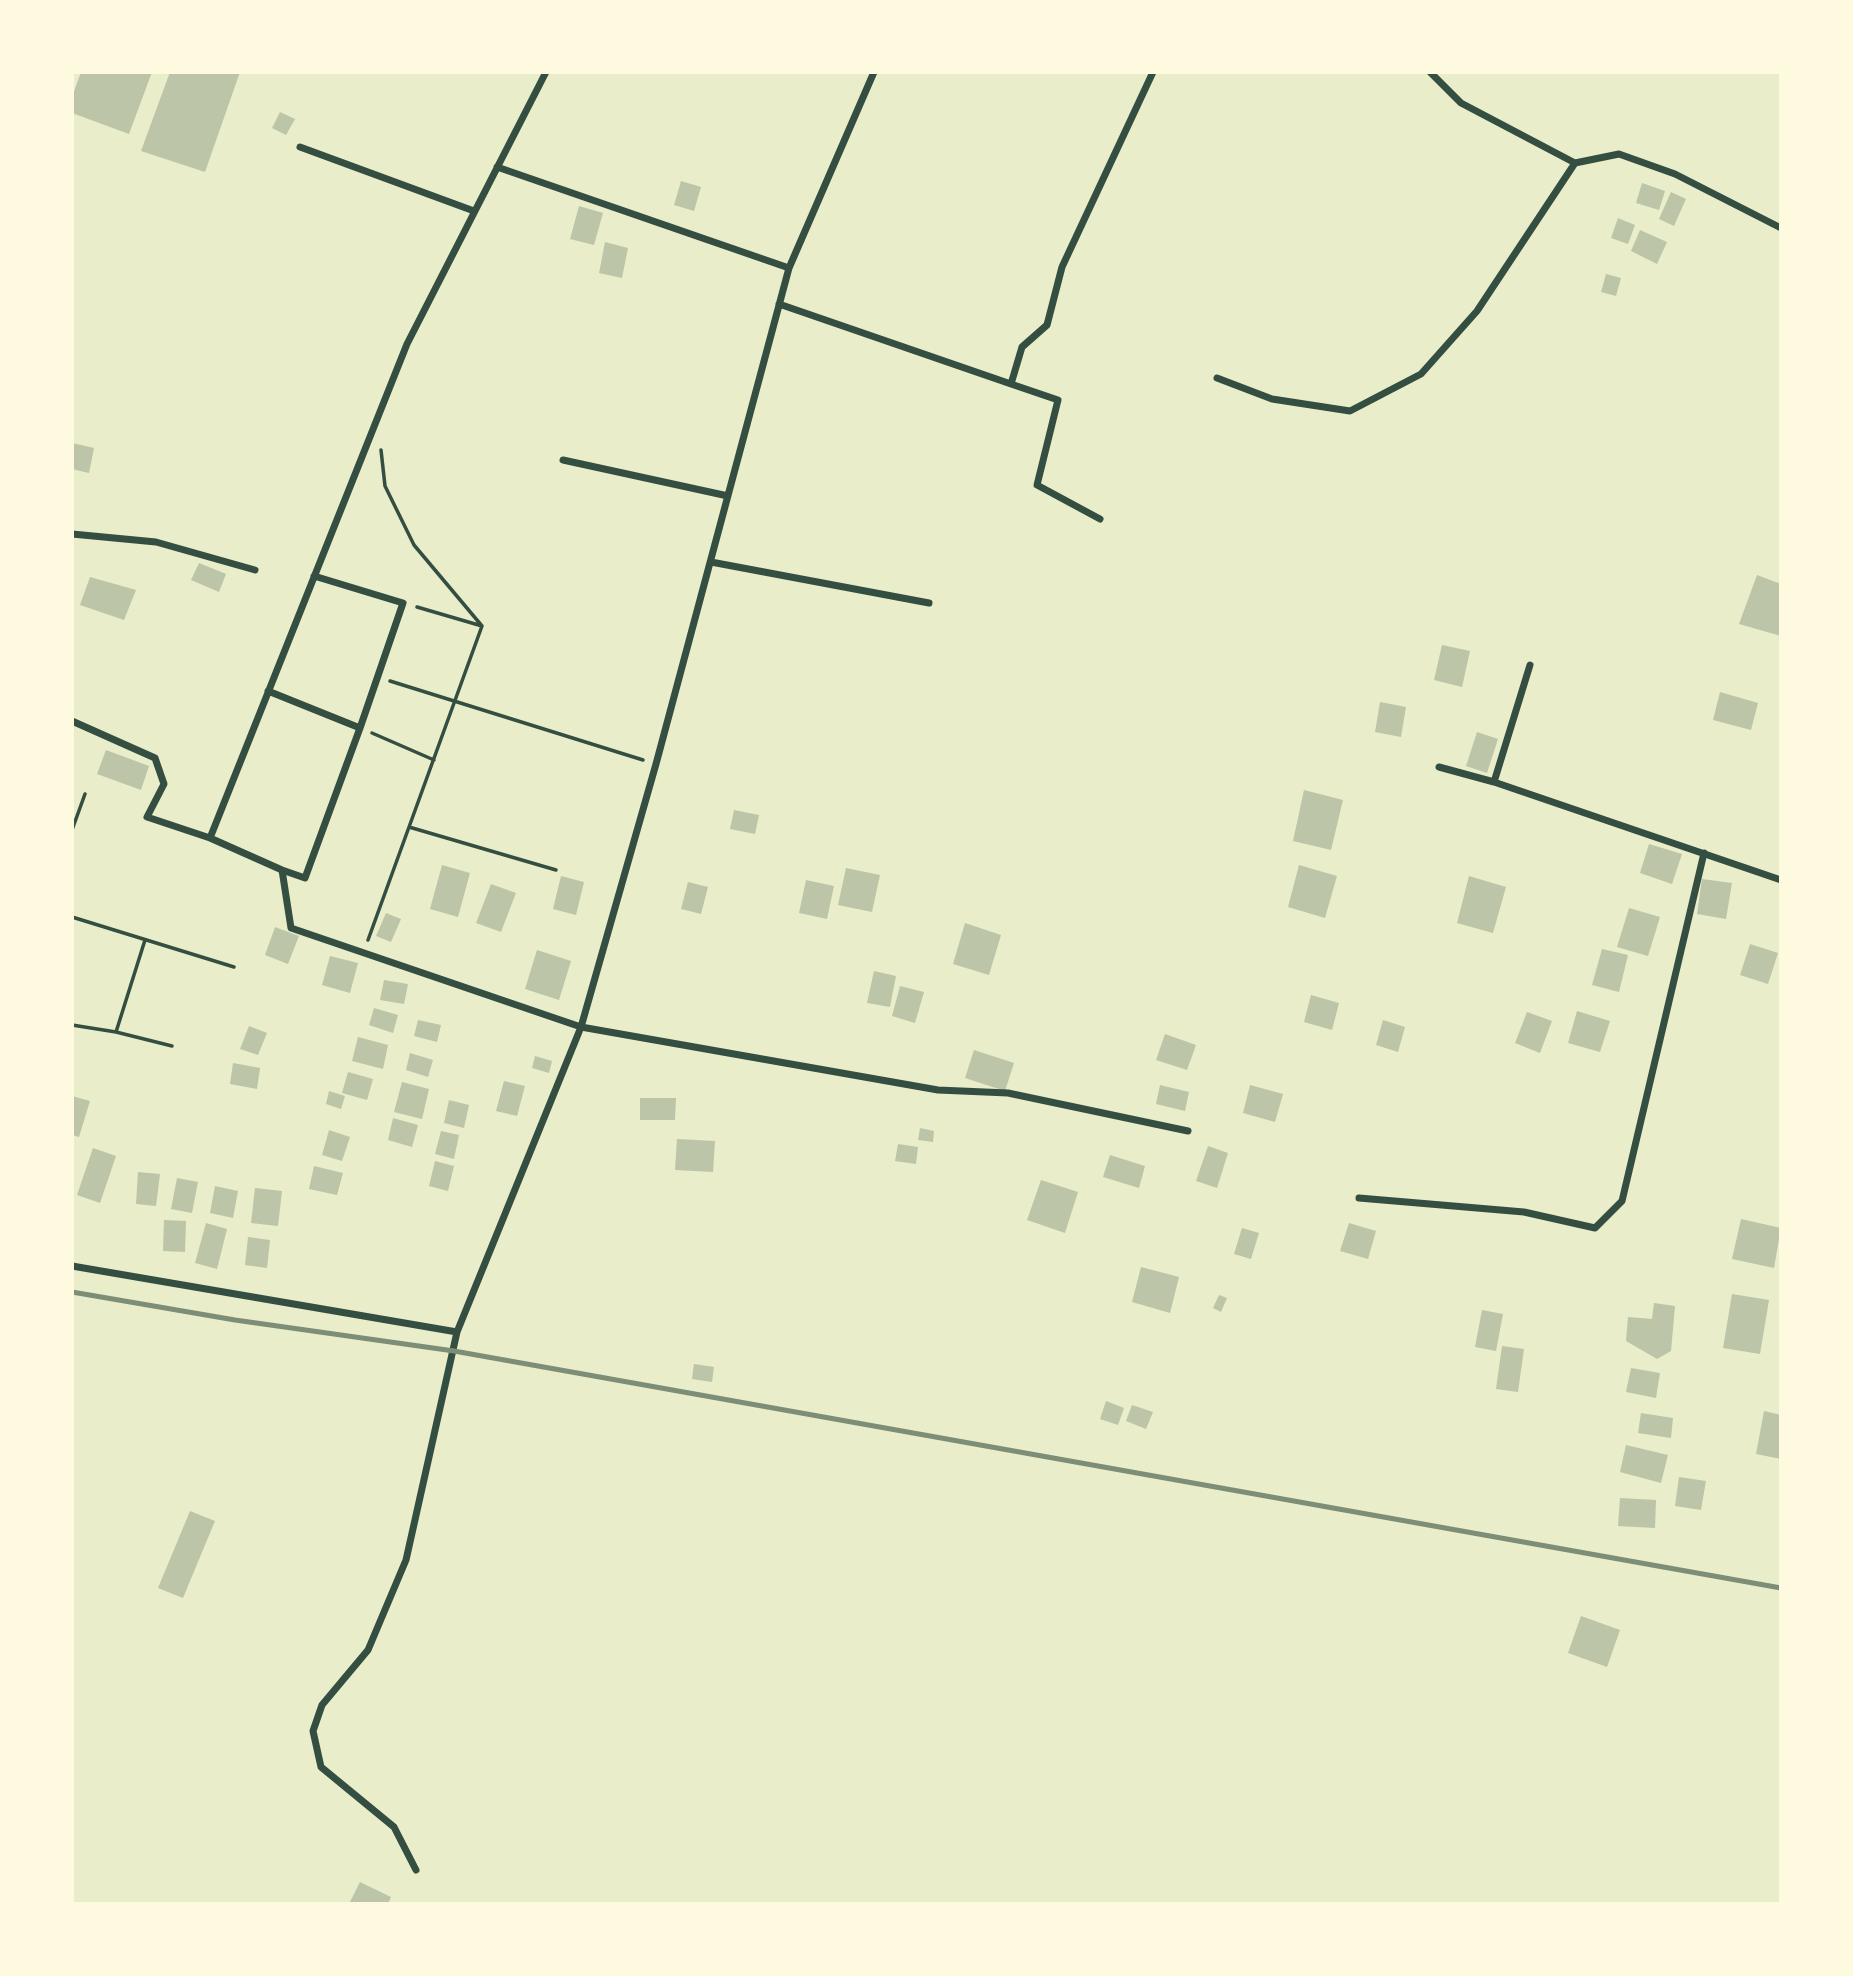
<!DOCTYPE html>
<style>
body{margin:0}
#map{position:relative;width:1853px;height:1976px;overflow:hidden;background:#e9edc9;font-family:"Asap Condensed",sans-serif}
canvas{display:block}
.frame{position:absolute;inset:0;border:74px solid #fefae0;pointer-events:none}
</style>
<div id="map">
<canvas width="1853" height="1976"></canvas>
<div class="frame"></div>
</div>
<script>
const c = document.querySelector('canvas').getContext('2d');
c.lineJoin = 'round';
function fillPath(path, color) { c.fillStyle = color; c.fill(path, 'evenodd'); }
const shape = rows => new Path2D(rows.map(r => 'M' + r).join(''));
function stroke(path, color, width, dash) { c.strokeStyle = color; c.lineWidth = width; c.lineCap = dash ? 'butt' : 'round'; c.setLineDash(dash || []); c.stroke(path); }
fillPath(shape([
 [81,72,152,72,129,134,72,113,72,97],
 [170,72,240,72,205,172,141,151],
 [280,112,295,119,286,135,272,128],
 [681,181,701,187,694,211,674,205],
 [1642,183,1665,191,1659,210,1636,203],
 [1671,192,1686,199,1674,226,1659,219],
 [579,206,603,213,594,245,570,239],
 [1618,218,1635,225,1628,244,1611,238],
 [1640,230,1667,242,1657,264,1631,251],
 [605,242,628,248,622,278,599,273],
 [1606,274,1621,278,1616,296,1601,292],
 [72,443,94,448,89,473,72,469],
 [199,563,226,574,219,592,191,580],
 [1757,575,1781,584,1781,636,1739,624],
 [90,577,136,590,124,620,80,605],
 [1442,645,1470,651,1462,687,1434,680],
 [1720,692,1758,703,1751,730,1713,720],
 [1380,702,1406,707,1401,737,1375,732],
 [1477,732,1498,739,1487,773,1466,766],
 [106,750,149,766,141,790,97,774],
 [1304,790,1343,800,1331,850,1293,841],
 [734,810,759,815,755,834,730,829],
 [1649,844,1682,854,1672,884,1640,873],
 [442,865,470,873,458,917,430,909],
 [1299,865,1337,876,1325,918,1288,907],
 [846,868,880,875,872,912,838,905],
 [561,876,584,882,576,915,553,909],
 [1469,876,1506,887,1493,933,1457,923],
 [1702,879,1732,883,1726,919,1697,914],
 [806,880,834,886,827,919,799,913],
 [688,882,708,887,701,914,681,909],
 [491,884,516,893,501,932,476,923],
 [1629,908,1660,917,1648,956,1617,947],
 [386,913,401,919,391,942,376,936],
 [965,923,1001,935,989,975,953,964],
 [275,927,299,936,288,964,265,955],
 [1750,944,1778,953,1768,984,1740,975],
 [1602,949,1628,955,1619,992,1592,985],
 [537,950,571,961,559,1000,525,989],
 [330,956,358,963,350,993,322,985],
 [874,971,896,976,890,1007,867,1003],
 [384,980,408,984,404,1004,380,1000],
 [900,986,924,992,915,1023,892,1016],
 [1311,995,1339,1003,1332,1030,1304,1022],
 [374,1008,398,1015,393,1033,369,1025],
 [1577,1011,1610,1021,1600,1052,1568,1043],
 [1527,1012,1552,1021,1540,1053,1515,1043],
 [418,1020,441,1025,437,1042,414,1036],
 [1383,1020,1405,1027,1398,1052,1376,1045],
 [249,1026,267,1033,258,1055,240,1049],
 [1165,1034,1196,1045,1187,1070,1156,1060],
 [358,1037,388,1045,383,1069,352,1061],
 [974,1050,1014,1063,1005,1091,965,1078],
 [410,1053,433,1060,428,1077,406,1070],
 [535,1056,552,1061,549,1073,532,1068],
 [233,1063,260,1068,257,1089,230,1084],
 [348,1072,373,1079,367,1100,342,1093],
 [504,1081,525,1086,517,1116,496,1111],
 [402,1082,429,1089,422,1119,394,1112],
 [1160,1085,1189,1092,1185,1111,1156,1104],
 [1250,1085,1283,1094,1275,1122,1243,1113],
 [329,1091,345,1096,341,1109,326,1104],
 [72,1096,90,1101,79,1137,72,1135],
 [640,1098,676,1098,675,1120,640,1120],
 [449,1100,469,1105,464,1128,444,1123],
 [393,1118,418,1125,412,1147,388,1140],
 [920,1128,934,1131,933,1142,918,1140],
 [329,1130,350,1137,342,1161,322,1155],
 [441,1131,459,1135,454,1159,435,1154],
 [677,1139,715,1141,713,1172,675,1170],
 [898,1144,918,1147,916,1164,895,1161],
 [1208,1146,1228,1153,1217,1188,1196,1181],
 [93,1148,116,1156,100,1203,77,1195],
 [1110,1155,1145,1166,1139,1188,1103,1177],
 [435,1161,454,1166,448,1191,429,1186],
 [314,1166,343,1173,337,1195,309,1189],
 [138,1172,160,1174,156,1206,136,1204],
 [177,1178,198,1182,192,1213,171,1209],
 [1041,1180,1078,1192,1065,1233,1027,1220],
 [215,1186,238,1191,233,1218,210,1213],
 [255,1188,282,1191,278,1226,251,1223],
 [1741,1219,1781,1228,1774,1268,1732,1259],
 [164,1220,186,1221,185,1252,163,1251],
 [206,1223,227,1229,217,1269,195,1263],
 [1349,1223,1376,1231,1368,1259,1340,1251],
 [1242,1228,1259,1233,1251,1259,1234,1254],
 [248,1237,270,1240,267,1268,245,1265],
 [1141,1267,1179,1277,1170,1313,1132,1302],
 [1732,1294,1769,1300,1760,1354,1723,1348],
 [1219,1295,1227,1298,1221,1312,1213,1308],
 [1654,1303,1675,1306,1671,1351,1657,1359,1626,1341,1628,1317,1652,1319],
 [1482,1310,1503,1314,1496,1351,1475,1347],
 [1502,1346,1524,1349,1518,1392,1496,1389],
 [694,1364,714,1367,712,1382,692,1379],
 [1631,1368,1660,1373,1656,1398,1626,1392],
 [1106,1401,1124,1408,1118,1425,1100,1419],
 [1132,1405,1153,1412,1146,1429,1126,1421],
 [1764,1411,1781,1415,1781,1459,1756,1454],
 [1641,1413,1673,1418,1671,1438,1638,1433],
 [1626,1445,1668,1455,1661,1483,1620,1472],
 [1679,1477,1706,1481,1701,1510,1675,1506],
 [1620,1498,1656,1500,1655,1528,1618,1526],
 [190,1511,215,1521,183,1598,158,1588],
 [1581,1616,1620,1630,1607,1667,1568,1653],
 [360,1882,391,1897,388,1904,349,1904]
]), '#bcc5a7');
stroke(shape([
 [381,450,385,486,414,545,482,626,417,607],
 [390,681,643,760],
 [372,733,434,760],
 [409,827,556,870],
 [72,830,85,794],
 [72,917,234,967],
 [145,940,116,1032,172,1046],
 [368,940,482,626],
 [72,1025,116,1032]
]), '#344e41', 3.5);
stroke(shape([
 [546,72,407,344,210,838,282,870,291,928,581,1027,938,1090,1008,1093,1188,1131],
 [300,147,474,211],
 [1575,163,1619,154,1675,174,1781,228],
 [497,167,789,268],
 [779,304,1011,384,1022,347,1047,325,1062,267,1153,72],
 [1217,378,1272,399,1350,411,1421,374,1477,311,1575,163,1461,103,1430,72],
 [1011,384,1058,400,1037,485,1100,519],
 [563,460,728,496],
 [72,534,156,542,255,570],
 [711,562,929,603],
 [314,576,403,603,360,728],
 [1530,665,1494,782,1781,880],
 [268,691,360,728,305,878,282,870],
 [72,721,155,758,164,784,147,817,210,838],
 [1439,767,1494,782],
 [1359,1198,1524,1212,1595,1228,1622,1201,1704,853],
 [72,1266,457,1332,581,1027,656,764,789,268,874,72],
 [416,1870,394,1827,321,1767,313,1731,322,1705,368,1650,406,1560,457,1332]
]), '#344e41', 7);
stroke(shape([
 [72,1292,235,1320,454,1351,1781,1588]
]), '#7c8e77', 5);
</script>
